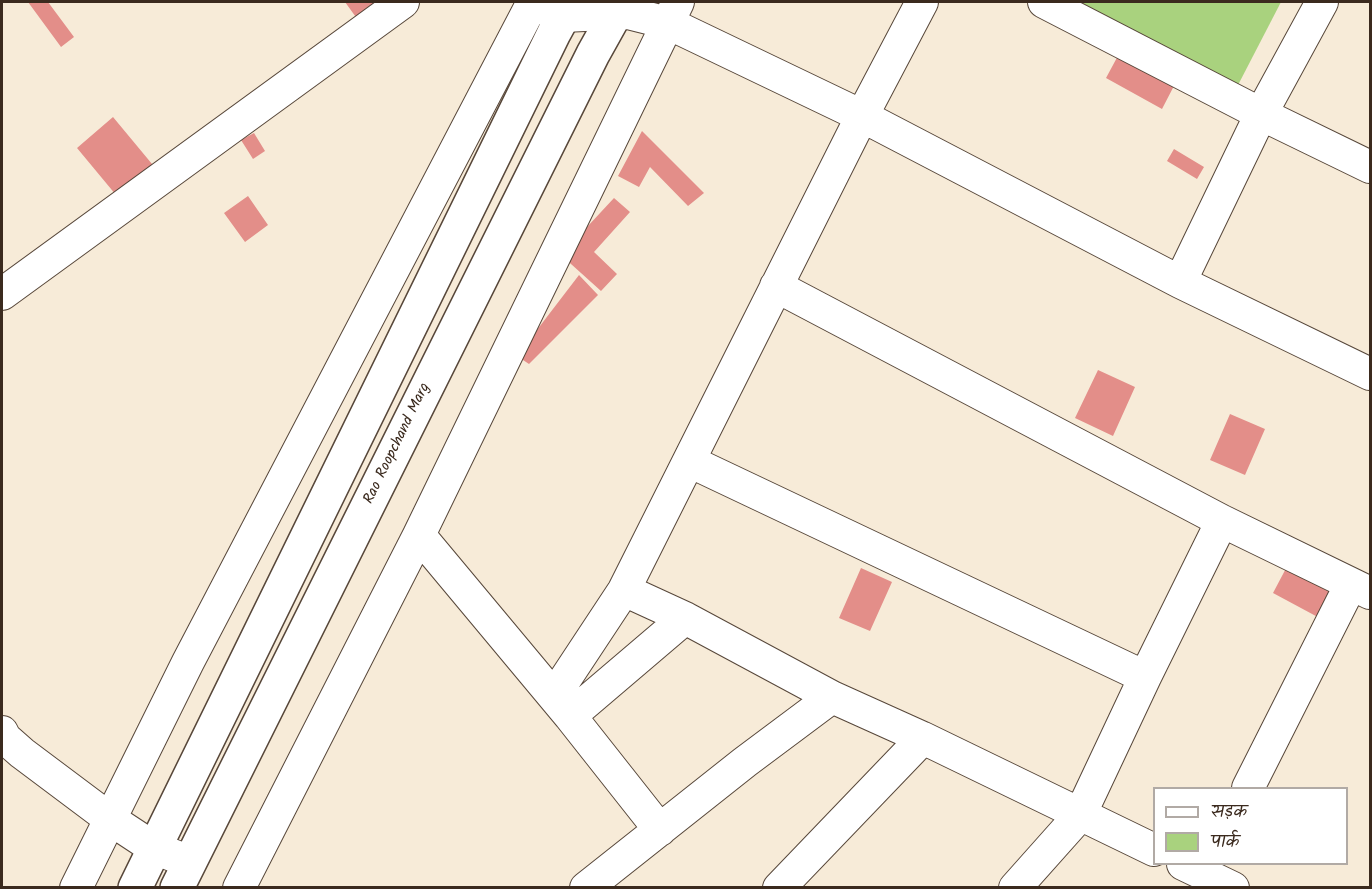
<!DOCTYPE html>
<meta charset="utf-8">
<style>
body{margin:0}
#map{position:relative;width:1372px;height:889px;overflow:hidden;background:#f7ebd8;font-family:Kalam,"Playpen Sans Deva",sans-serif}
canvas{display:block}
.frame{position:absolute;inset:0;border:3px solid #3b2a1e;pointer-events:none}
.legend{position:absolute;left:1153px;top:787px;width:195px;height:78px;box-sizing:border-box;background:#fff;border:2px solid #b1aaa5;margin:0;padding:8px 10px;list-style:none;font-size:18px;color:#3b2a1e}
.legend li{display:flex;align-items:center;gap:12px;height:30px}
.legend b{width:30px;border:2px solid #b1aaa5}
</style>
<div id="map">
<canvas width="1372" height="889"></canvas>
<div class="frame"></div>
<ul class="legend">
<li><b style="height:8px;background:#fff"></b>सड़क</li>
<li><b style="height:16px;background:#a9d27e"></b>पार्क</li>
</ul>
</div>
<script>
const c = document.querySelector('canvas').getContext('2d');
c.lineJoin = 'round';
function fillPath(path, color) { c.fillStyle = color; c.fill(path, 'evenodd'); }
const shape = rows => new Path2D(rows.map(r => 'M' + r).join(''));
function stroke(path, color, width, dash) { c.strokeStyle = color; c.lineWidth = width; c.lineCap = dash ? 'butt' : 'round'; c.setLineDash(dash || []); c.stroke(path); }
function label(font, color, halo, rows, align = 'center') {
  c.font = font + ' Kalam,sans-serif'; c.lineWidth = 5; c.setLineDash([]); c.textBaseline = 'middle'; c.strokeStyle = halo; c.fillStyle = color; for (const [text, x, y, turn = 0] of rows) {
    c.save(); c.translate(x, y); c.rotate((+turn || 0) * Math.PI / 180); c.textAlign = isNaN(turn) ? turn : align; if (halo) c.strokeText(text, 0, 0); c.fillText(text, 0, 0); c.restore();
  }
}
fillPath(shape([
 [1070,2,1281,2,1237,87]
]), '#a9d27e');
fillPath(shape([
 [28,2,48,2,74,37,61,47],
 [345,2,382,2,358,20],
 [1120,52,1176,82,1162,109,1106,78],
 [113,117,157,170,121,201,77,148],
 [642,131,704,193,688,206,650,167,639,187,618,176],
 [254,133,265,151,253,159,241,140],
 [1174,149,1204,167,1197,179,1167,161],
 [248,196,268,225,245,242,224,213],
 [614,198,630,212,594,252,617,274,601,291,561,255],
 [579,275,598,295,529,364,517,356],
 [1098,370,1135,387,1113,436,1075,418],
 [1230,414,1265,429,1245,475,1210,460],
 [1292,557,1346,586,1327,622,1273,593],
 [861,568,892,582,870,631,839,618]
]), '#e38e89');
const minor = shape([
 [1044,2,1261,114,1370,167],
 [542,8,563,16,628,13,668,23,862,116,1180,282,1370,374],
 [1180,282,1261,114,1322,2],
 [776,286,1222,521,1370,593],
 [2,294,403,2],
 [689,461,1145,677],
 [624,590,685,618,832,697,923,738,1154,850],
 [554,696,624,590,862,116,922,2],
 [570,716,685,618],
 [2,732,5,738,22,753,110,819,154,848,190,862],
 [1248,788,1351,584],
 [660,830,570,716,419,535,678,2],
 [1183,864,1233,888],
 [76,888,188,662,532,4],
 [239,888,419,535],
 [586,888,745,762,832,697],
 [779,888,923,738],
 [1015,888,1080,815,1145,677,1222,521]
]);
const major = shape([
 [135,888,554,33,571,2],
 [177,888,593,54,622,2]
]);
stroke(minor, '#57473a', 34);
stroke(major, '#57473a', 36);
stroke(minor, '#fff', 32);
stroke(major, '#fff', 33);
label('15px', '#3b2a1e', '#fff', [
 ["Rao Roopchand Marg",398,444,-64]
]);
</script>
